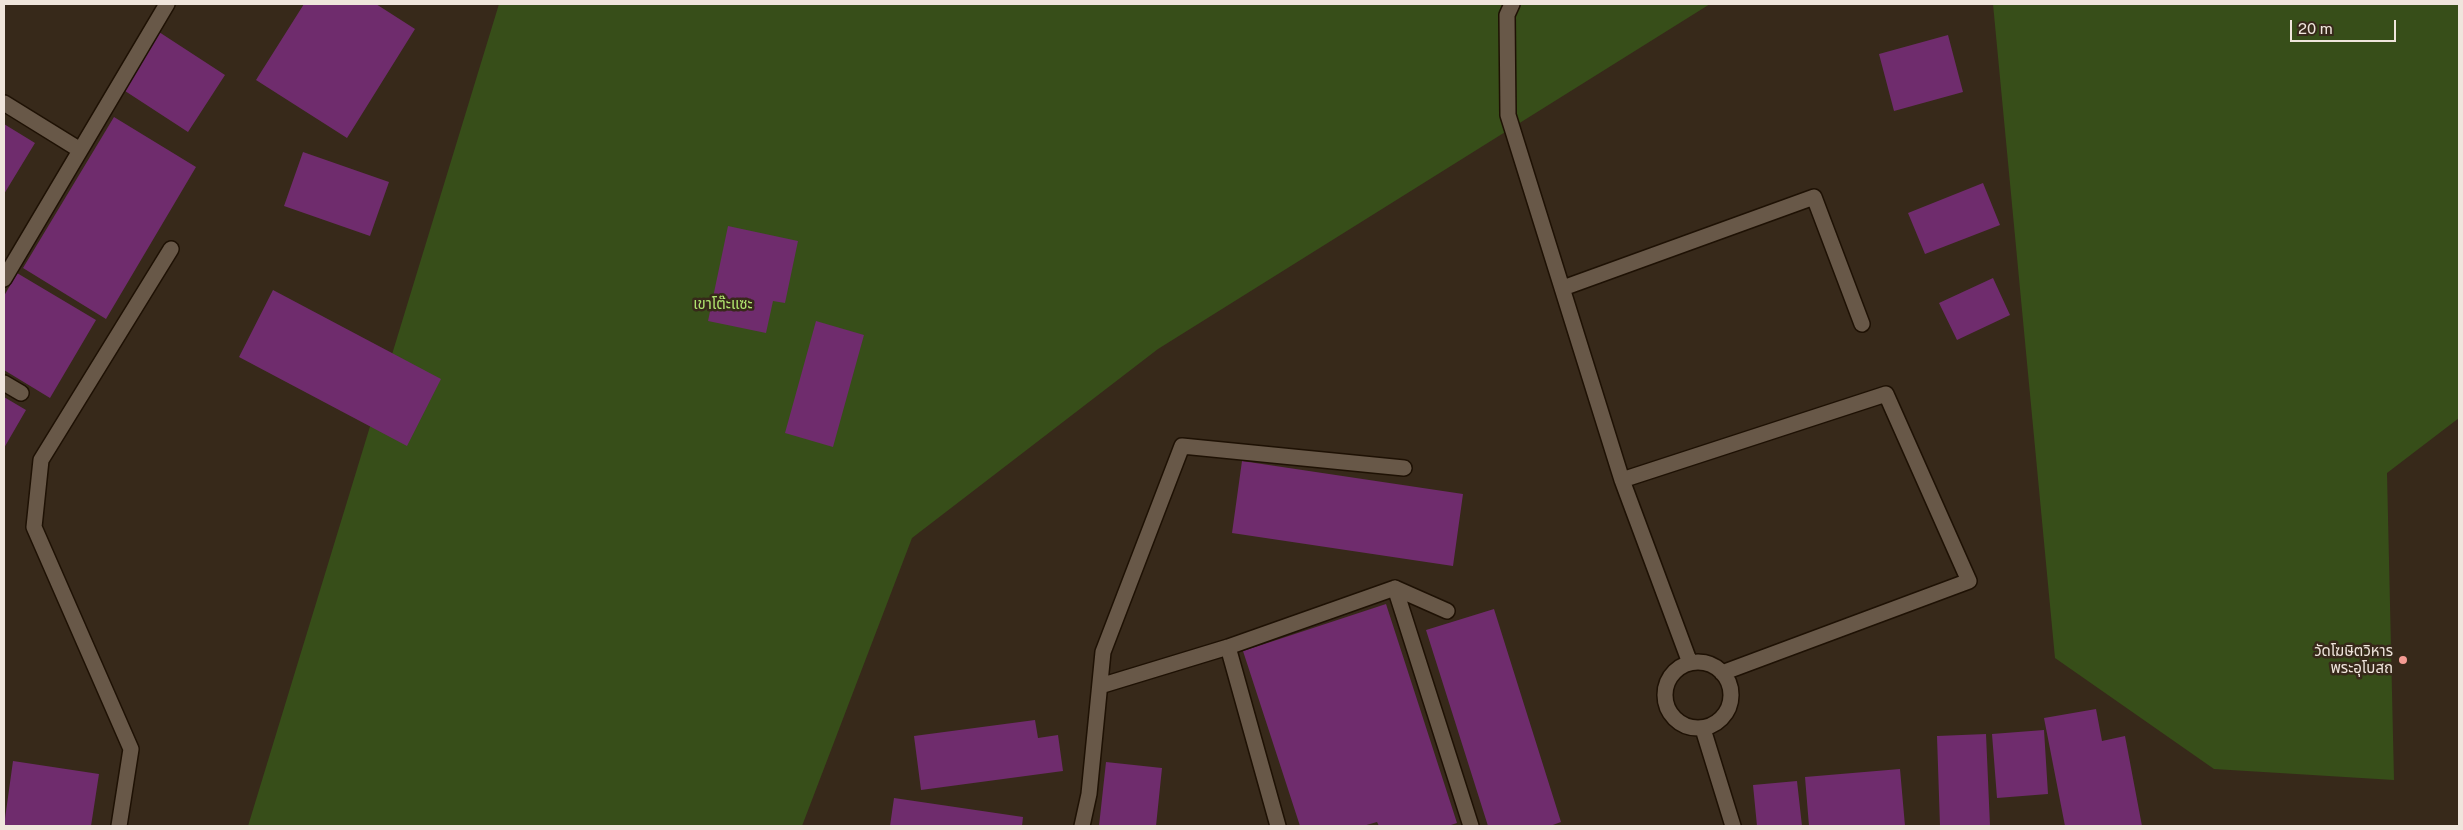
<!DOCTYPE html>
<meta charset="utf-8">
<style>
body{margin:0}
#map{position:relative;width:2463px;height:830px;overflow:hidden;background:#37291a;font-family:"Public Sans",sans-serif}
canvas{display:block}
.frame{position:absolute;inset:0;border:5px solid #efe5dc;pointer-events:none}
.scale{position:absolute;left:2290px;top:20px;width:106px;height:22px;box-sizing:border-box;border:2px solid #efe5dc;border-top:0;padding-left:6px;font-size:15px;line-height:18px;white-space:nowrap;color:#efe5dc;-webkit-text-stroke:4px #37291a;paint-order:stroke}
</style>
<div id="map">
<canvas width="2463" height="830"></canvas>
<div class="frame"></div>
<div class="scale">20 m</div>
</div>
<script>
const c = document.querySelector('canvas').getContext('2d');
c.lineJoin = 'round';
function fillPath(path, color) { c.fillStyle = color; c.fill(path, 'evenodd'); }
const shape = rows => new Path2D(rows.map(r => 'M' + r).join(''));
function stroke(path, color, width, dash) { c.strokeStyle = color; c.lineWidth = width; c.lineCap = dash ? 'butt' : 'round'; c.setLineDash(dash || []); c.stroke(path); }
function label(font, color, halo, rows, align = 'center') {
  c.font = font + ' "Public Sans","Noto Sans Thai",sans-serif'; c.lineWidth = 5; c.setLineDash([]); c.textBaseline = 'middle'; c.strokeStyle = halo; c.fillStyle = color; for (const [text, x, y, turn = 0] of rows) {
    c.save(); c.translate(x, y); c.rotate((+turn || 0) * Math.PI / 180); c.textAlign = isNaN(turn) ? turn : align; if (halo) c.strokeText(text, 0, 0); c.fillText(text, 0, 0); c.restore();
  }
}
fillPath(shape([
 [499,4,1710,4,1158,349,912,538,802,826,248,826],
 [1993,4,2459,4,2459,418,2387,473,2394,780,2214,769,2055,658]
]), '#374e19');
fillPath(shape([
 [304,4,376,4,415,29,347,138,256,80],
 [159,32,225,75,188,132,122,89],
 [1948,35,1963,92,1894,111,1879,54],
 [114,117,196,167,106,319,23,268],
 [4,124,35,143,4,194],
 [303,152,389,182,370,236,284,206],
 [1983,183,2000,225,1925,254,1908,213],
 [728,226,798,241,785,303,773,301,766,333,708,321],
 [17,273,96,320,50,398,4,370,4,296],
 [1993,278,2010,315,1957,340,1939,303],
 [273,290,441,379,407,446,239,357],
 [816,321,864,335,833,447,785,433],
 [4,397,26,410,4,448],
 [1242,461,1463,494,1453,566,1232,533],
 [1386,604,1457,823,1448,826,1379,826,1377,822,1363,826,1300,826,1243,651],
 [1494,609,1561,822,1550,826,1488,826,1426,630],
 [2096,709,2102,741,2125,736,2142,826,2065,826,2044,718],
 [1035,720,1038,738,1058,735,1063,771,921,790,914,736],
 [2044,730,2048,794,1997,798,1992,734],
 [1986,734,1990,826,1940,826,1937,736],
 [13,761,99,774,91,826,4,826],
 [1106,762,1162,768,1156,826,1099,826],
 [1900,769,1905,826,1809,826,1805,777],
 [1797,781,1802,826,1757,826,1753,785],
 [894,798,1023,817,1022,826,890,826]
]), '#6f2c6d');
const minor = shape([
 [1512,4,1507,15,1508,115,1622,480,1690,663],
 [4,103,80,150],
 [4,279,167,4],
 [1563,288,1814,197,1862,324],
 [4,383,21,393],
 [1622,480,1886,394,1969,581,1722,673],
 [1395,588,1471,826],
 [1228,647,1278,826],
 '1665 695a33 33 0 1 1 66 0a33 33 0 1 1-66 0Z',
 [1100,686,1228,647,1395,588,1447,611],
 [1703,729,1733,826],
 [119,826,131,749,34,527,41,460,171,249],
 [1082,826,1089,794,1103,652,1182,446,1404,468]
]);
stroke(minor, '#1e1104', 18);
stroke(minor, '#685848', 15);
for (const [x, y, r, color] of [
 [2403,660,5,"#f59c94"]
]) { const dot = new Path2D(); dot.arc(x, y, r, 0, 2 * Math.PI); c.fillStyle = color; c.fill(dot); stroke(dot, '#37291a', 2); }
label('15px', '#afe46e', '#37291a', [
 ["เขาโต๊ะแซะ",723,304]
]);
label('15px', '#efe5dc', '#37291a', [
 ["วัดโฆษิตวิหาร",2393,651],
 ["พระอุโบสถ",2393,668]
], 'right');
</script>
